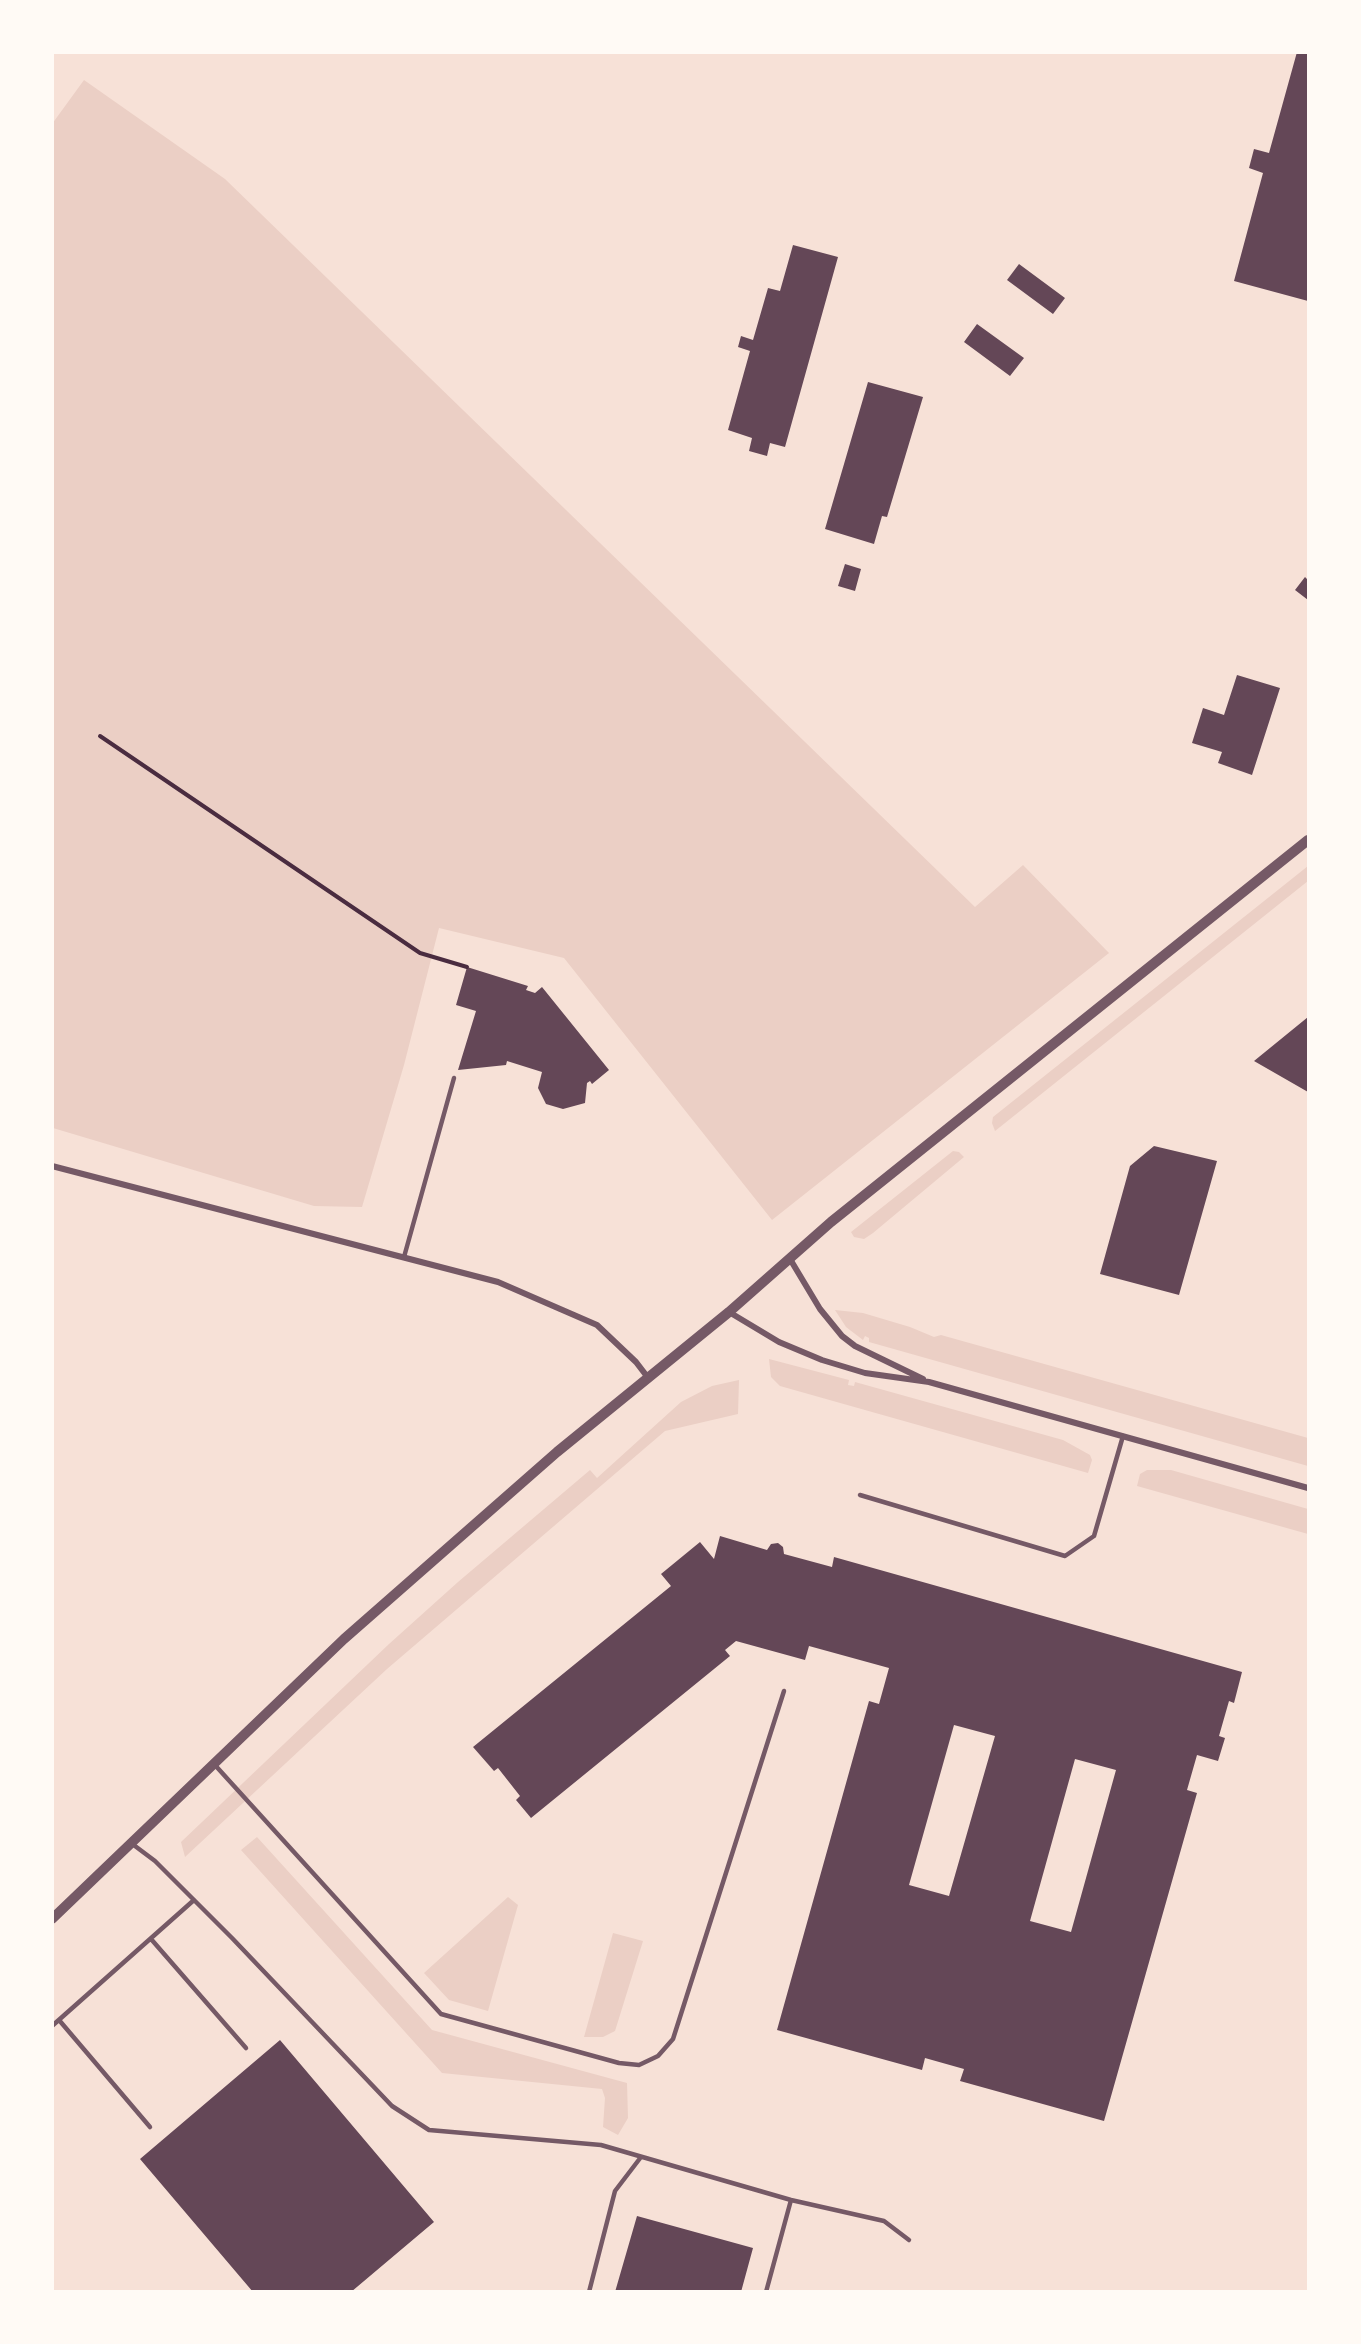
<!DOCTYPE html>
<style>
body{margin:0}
#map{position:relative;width:1361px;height:2344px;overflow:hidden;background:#f7e1d7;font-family:"PT Sans",sans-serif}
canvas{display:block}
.frame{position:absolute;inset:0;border:54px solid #fffaf5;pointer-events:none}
</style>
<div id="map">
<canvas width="1361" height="2344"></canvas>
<div class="frame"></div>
</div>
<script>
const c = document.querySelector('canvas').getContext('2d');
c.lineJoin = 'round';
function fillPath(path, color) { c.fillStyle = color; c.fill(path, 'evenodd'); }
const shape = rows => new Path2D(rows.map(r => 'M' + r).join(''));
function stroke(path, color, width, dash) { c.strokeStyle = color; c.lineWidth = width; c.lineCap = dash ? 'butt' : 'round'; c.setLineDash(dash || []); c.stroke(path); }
fillPath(shape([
 [84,80,225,179,975,907,1023,865,1109,953,772,1220,564,958,439,928,404,1065,362,1207,314,1206,53,1128,52,124],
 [1308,866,1308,881,995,1131,992,1123,993,1117],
 [953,1151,959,1152,964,1157,873,1233,864,1239,854,1237,851,1232],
 [835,1310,863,1313,910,1327,934,1337,941,1335,1308,1438,1308,1466,869,1342,869,1338,865,1336,863,1340,846,1327],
 [769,1359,849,1380,848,1385,854,1386,855,1382,1063,1440,1090,1455,1092,1460,1088,1473,780,1386,771,1377],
 [739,1380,738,1414,665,1431,387,1669,185,1857,181,1842,389,1644,458,1582,590,1470,597,1478,681,1402,712,1386],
 [1147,1470,1171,1470,1308,1509,1308,1534,1137,1486,1140,1474],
 [257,1837,432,2030,627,2083,628,2118,618,2135,603,2127,605,2098,602,2089,442,2073,241,1850],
 [508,1897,518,1905,488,2011,449,2000,424,1973],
 [613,1933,643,1941,615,2031,603,2037,584,2037]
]), '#ebcfc5');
fillPath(shape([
 [1297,52,1308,52,1308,301,1234,281,1263,173,1249,168,1254,149,1269,153],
 [793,245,838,257,785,447,770,443,767,456,749,451,752,438,728,430,750,351,738,347,741,336,753,340,768,288,780,291],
 [1019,264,1065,298,1053,314,1007,280],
 [977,324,1024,358,1010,376,964,342],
 [868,382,923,397,887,517,882,516,874,544,825,529],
 [845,564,861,569,855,591,838,586],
 [1305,577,1308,580,1308,600,1295,590],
 [1237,675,1280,688,1252,775,1218,763,1222,752,1192,743,1203,708,1224,715],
 [467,967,528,986,526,990,535,993,542,987,609,1070,592,1084,590,1081,587,1083,585,1103,563,1109,546,1104,538,1088,542,1072,507,1061,506,1065,458,1070,476,1011,456,1005],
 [1308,1017,1308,1092,1254,1061],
 [1154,1146,1217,1161,1179,1295,1100,1274,1130,1166],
 [720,1536,767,1550,771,1544,778,1543,783,1547,784,1554,832,1567,834,1557,1242,1672,1234,1703,1229,1701,1219,1736,1225,1738,1218,1761,1197,1755,1187,1790,1197,1793,1104,2121,960,2081,964,2069,925,2058,922,2070,777,2030,869,1701,879,1704,889,1668,809,1646,805,1660,736,1641,725,1650,730,1656,531,1818,516,1800,520,1796,498,1768,494,1771,473,1747,671,1586,661,1574,700,1542,714,1559],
 [954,1725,995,1736,949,1896,909,1885],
 [1075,1759,1116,1770,1071,1932,1030,1921],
 [280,2040,434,2222,351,2292,253,2292,140,2159],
 [637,2216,753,2248,741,2292,615,2292]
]), '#644757');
stroke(shape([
 [100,736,420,953,467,967]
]), '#4a2c40', 4);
stroke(shape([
 [404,1257,454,1078],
 [860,1495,1065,1556,1094,1536,1123,1436],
 [214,1764,441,2014,619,2063,639,2065,658,2056,673,2039,784,1691],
 [131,1843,155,1861,232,1938,392,2106,429,2130,601,2145,791,2200,884,2221,909,2240],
 [151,1939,246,2048],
 [59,2020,150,2127],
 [52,2026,194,1900],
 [589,2292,615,2191,641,2157],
 [766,2292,791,2200]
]), '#755966', 4.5);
stroke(shape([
 [52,1166,498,1282,597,1325,636,1362,649,1379],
 [790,1259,820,1309,842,1336,855,1346,923,1379],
 [729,1312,779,1342,822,1360,865,1373,929,1382,1308,1488]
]), '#755966', 6);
stroke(shape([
 [52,1919,344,1639,557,1452,729,1312,831,1222,1308,840]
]), '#755966', 10);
</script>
